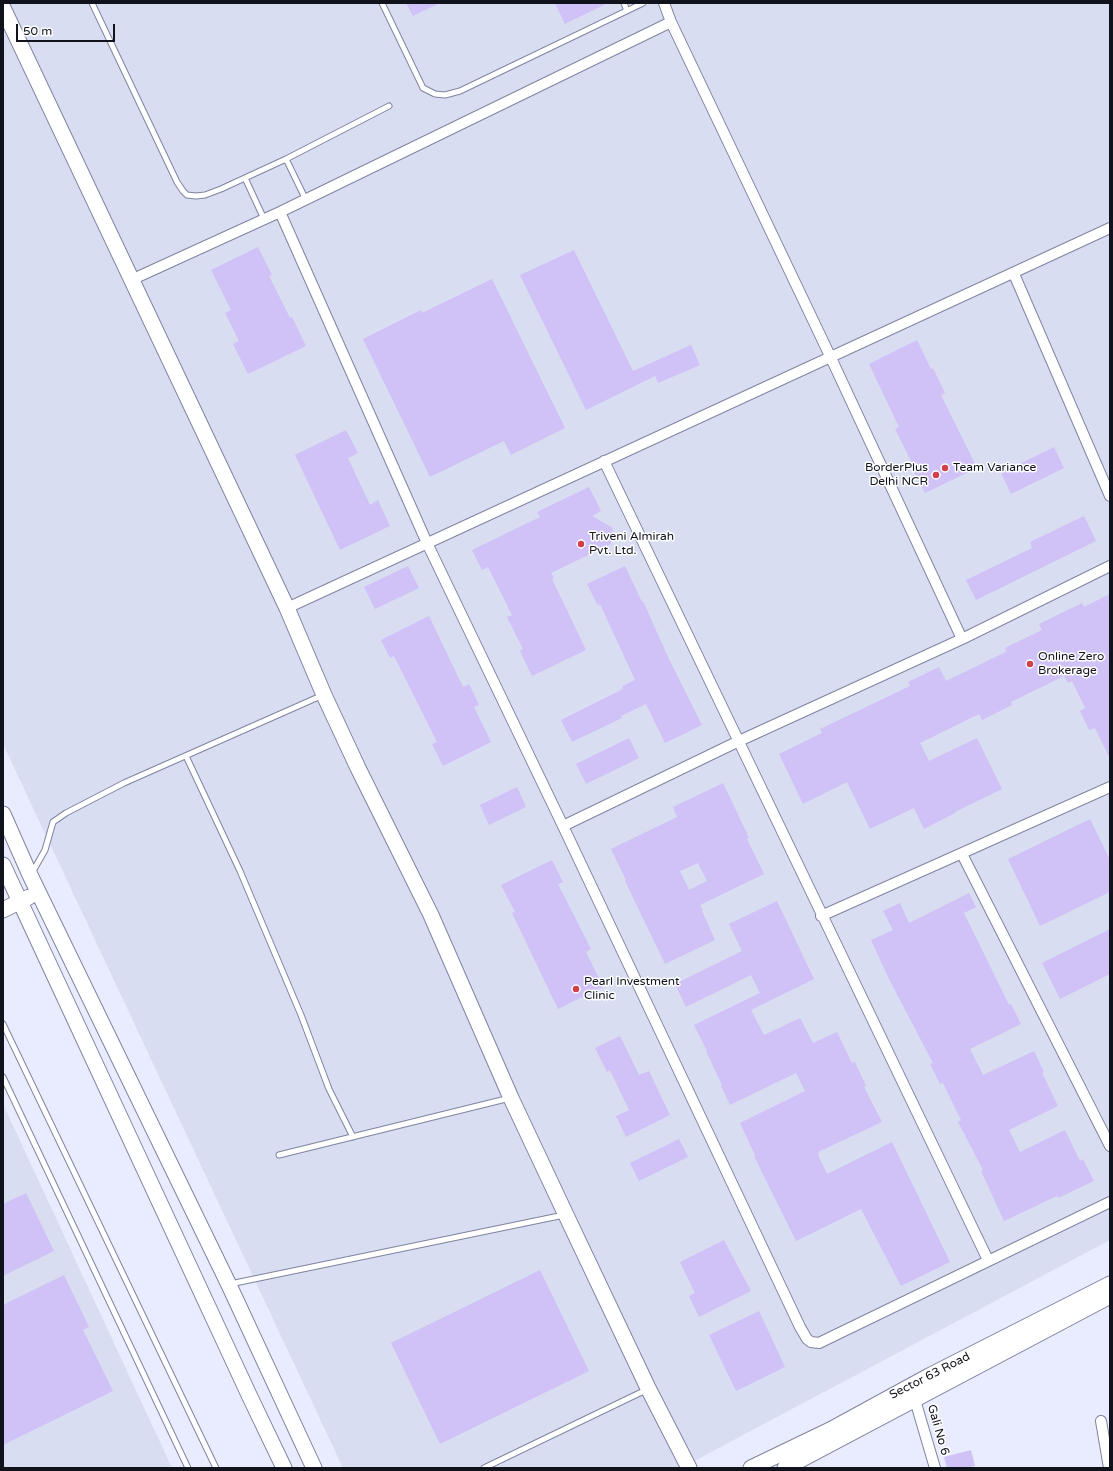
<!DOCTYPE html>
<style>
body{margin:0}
#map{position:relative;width:1113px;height:1471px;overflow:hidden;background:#e8ecfe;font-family:"Varela Round",sans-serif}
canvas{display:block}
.frame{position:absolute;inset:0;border:4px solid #10121c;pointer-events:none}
.scale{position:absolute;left:16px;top:24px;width:99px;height:18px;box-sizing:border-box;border:2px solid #10121c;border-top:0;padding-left:5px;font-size:12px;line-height:14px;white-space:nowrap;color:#10121c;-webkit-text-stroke:3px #fff;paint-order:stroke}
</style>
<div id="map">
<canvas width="1113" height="1471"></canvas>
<div class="frame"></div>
<div class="scale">50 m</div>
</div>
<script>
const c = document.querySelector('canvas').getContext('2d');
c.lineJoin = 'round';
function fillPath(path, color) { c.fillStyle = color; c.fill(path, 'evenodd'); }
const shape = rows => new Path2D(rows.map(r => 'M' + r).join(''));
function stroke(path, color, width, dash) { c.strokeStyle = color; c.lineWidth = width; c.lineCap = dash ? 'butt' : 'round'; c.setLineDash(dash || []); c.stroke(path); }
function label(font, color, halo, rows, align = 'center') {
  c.font = font + ' "Varela Round",sans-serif'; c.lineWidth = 3; c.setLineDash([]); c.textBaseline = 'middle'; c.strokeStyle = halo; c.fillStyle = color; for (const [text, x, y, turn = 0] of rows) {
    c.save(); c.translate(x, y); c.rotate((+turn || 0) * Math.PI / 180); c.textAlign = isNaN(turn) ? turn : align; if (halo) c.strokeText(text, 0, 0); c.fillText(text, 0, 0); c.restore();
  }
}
fillPath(shape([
 [3,3,1110,3,1110,1240,681,1468,343,1468,3,744],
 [3,1104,172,1468,3,1468]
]), '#d8ddf2');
fillPath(shape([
 [406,3,440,3,413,16],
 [555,3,608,3,565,24],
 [258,247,272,275,269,276,290,318,292,317,306,346,248,374,233,344,239,341,225,313,231,310,211,270],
 [574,250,633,371,691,345,700,365,658,383,655,376,586,410,520,275],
 [492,279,565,428,511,455,504,441,430,477,363,339,421,310,422,313],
 [917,340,931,369,933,368,945,393,941,395,977,468,925,493,912,468,914,467,895,429,899,427,869,364],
 [346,430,358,453,348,458,370,505,378,500,390,526,340,550,295,455],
 [1054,447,1064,468,1011,494,1001,473],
 [589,487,601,511,592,516,613,528,611,544,551,573,554,578,552,579,586,650,532,676,520,651,523,649,507,617,512,615,488,567,482,570,472,550,540,517,537,512],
 [1084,516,1096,541,976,600,966,580,1032,548,1030,542],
 [408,566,419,588,375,609,364,587],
 [625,566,642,602,643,601,668,657,702,725,665,743,646,704,621,716,622,718,572,742,561,720,623,689,622,686,635,680,600,604,598,606,587,584],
 [1110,594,1110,759,1095,728,1089,730,1080,711,1085,708,1072,681,1068,683,1064,676,1011,702,1012,705,982,720,979,714,920,743,929,761,977,738,1002,789,955,812,955,813,924,829,914,808,870,829,847,782,803,804,779,754,822,733,820,729,910,686,908,682,939,667,946,681,1006,652,1005,648,1042,630,1039,624,1082,603,1084,607],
 [429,616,463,687,469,684,479,705,474,707,491,742,443,766,432,744,437,742,394,656,390,658,381,640],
 [629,738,639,758,586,784,576,764],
 [723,783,749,838,747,839,764,874,700,905,703,910,702,911,715,940,665,964,625,881,626,880,611,849,677,817,673,807],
 [698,863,707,881,689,890,680,871],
 [517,787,526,807,489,825,480,805],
 [1090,819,1110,860,1110,892,1040,926,1008,859],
 [552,860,563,882,558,884,591,949,586,952,603,987,558,1009,512,913,515,912,501,885],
 [969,893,976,907,964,913,1009,1005,1011,1004,1021,1024,970,1049,983,1075,1034,1051,1044,1072,1042,1073,1058,1106,1009,1130,1020,1152,1065,1130,1080,1161,1083,1159,1094,1181,1058,1198,1057,1196,1004,1221,981,1171,983,1170,958,1122,961,1120,943,1083,940,1084,930,1064,933,1063,890,981,871,940,893,930,883,911,900,903,909,923],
 [777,901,814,979,751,1010,764,1035,800,1018,813,1043,837,1032,852,1063,855,1062,866,1086,864,1087,882,1122,818,1152,819,1155,818,1155,827,1174,892,1142,950,1262,901,1286,861,1209,796,1241,754,1156,755,1155,740,1123,805,1091,796,1073,730,1105,721,1086,722,1085,706,1051,707,1051,694,1025,760,993,751,975,686,1007,675,984,742,951,729,924],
 [1110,929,1110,974,1060,999,1042,963],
 [620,1036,639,1075,649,1071,670,1115,626,1137,616,1116,629,1110,610,1070,607,1072,595,1048],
 [679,1139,688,1157,639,1181,630,1163],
 [26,1193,54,1251,3,1276,3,1204],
 [724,1240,751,1291,699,1317,689,1296,695,1293,680,1262],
 [540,1270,589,1371,440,1444,391,1343],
 [64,1275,89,1327,83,1330,113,1391,3,1445,3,1305],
 [759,1311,785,1367,736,1391,709,1335],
 [971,1450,975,1466,966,1468,947,1468,944,1457]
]), '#d0c1f7');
const lane = shape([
 [92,3,177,182,183,191,187,195,196,196,205,195,221,189,286,159,389,106],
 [382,3,423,88,435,94,445,95,460,91,643,3],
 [624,3,627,11],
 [286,159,306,200],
 [245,178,264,219],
 [186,756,240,871,301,1015,329,1089,353,1137],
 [32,873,45,850,53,822,66,813,124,783,323,695],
 [3,1024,216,1468],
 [3,1077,188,1468],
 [279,1155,510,1098],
 [230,1284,564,1215],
 [484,1468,648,1389]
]);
const street = shape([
 [664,3,671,22,831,358,962,639],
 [280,212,427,543,563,826,800,1327,807,1339,811,1342,819,1343,1110,1202],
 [1014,274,1110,496],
 [131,280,280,212,671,22],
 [604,461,988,1260],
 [287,608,1110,228],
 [563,826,739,741,962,639,1110,566],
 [962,854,1110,1146],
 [821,916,1110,787],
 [915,1400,935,1468],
 [1101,1421,1109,1468]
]);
const secondary = shape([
 [3,8,287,608,324,695,358,768,431,915,511,1098,566,1215,648,1388,689,1468],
 [3,814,30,875,229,1285,314,1468],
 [3,865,250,1397,284,1468],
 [3,910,29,897],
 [751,1468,830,1430,929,1376,1110,1284],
 [785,1468,1110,1296]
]);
stroke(lane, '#7f84a0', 7);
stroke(street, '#7f84a0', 12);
stroke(secondary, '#7f84a0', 17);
stroke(lane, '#fff', 5);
stroke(street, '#fff', 10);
stroke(secondary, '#fff', 15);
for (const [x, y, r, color] of [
 [945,468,4,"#d04049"],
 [936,475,4,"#d04049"],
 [581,544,4,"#d04049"],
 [1030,664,4,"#d04049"],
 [576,989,4,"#d04049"]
]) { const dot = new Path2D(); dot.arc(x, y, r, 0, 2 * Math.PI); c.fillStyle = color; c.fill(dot); stroke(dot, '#fff', 1.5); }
label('12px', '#10121c', '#fff', [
 ["BorderPlus",928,468,"right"],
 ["Delhi NCR",928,482,"right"],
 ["Team Variance",953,468],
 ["Triveni Almirah",589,537],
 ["Pvt. Ltd.",589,551],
 ["Online Zero",1038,657],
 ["Brokerage",1038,671],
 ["Pearl Investment",584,982],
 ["Clinic",584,996]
], 'left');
label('12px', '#10121c', '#fff', [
 ["Sector 63 Road",930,1376,-27],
 ["Gali No 6",938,1430,74]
]);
</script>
